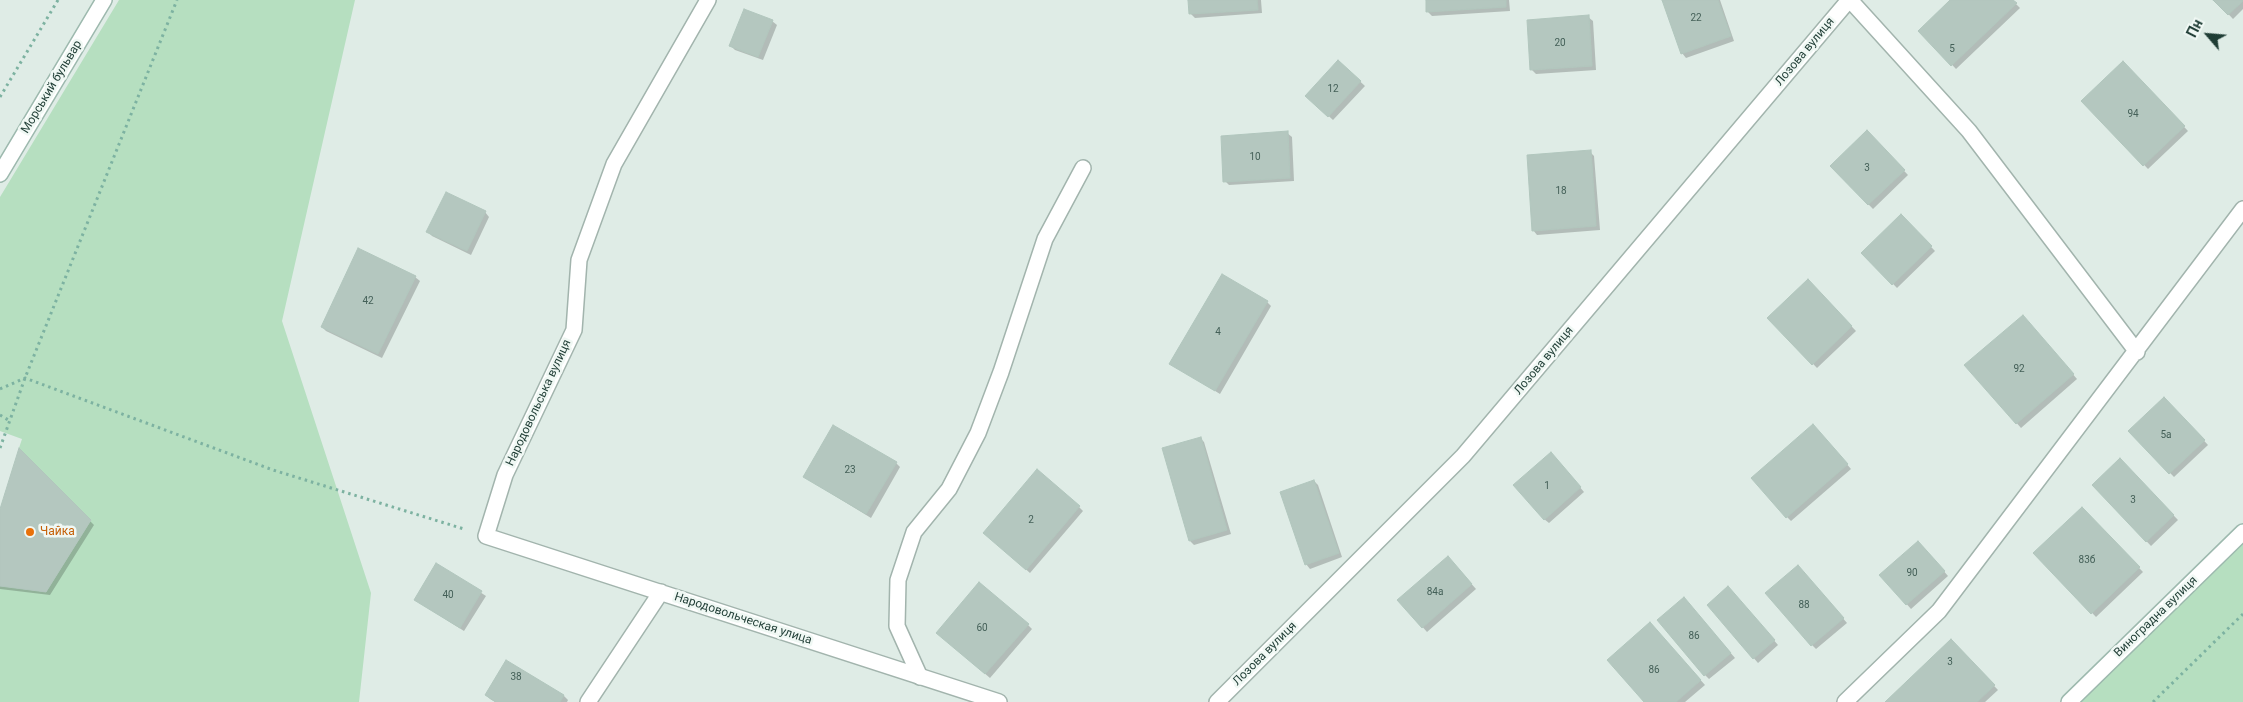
<!DOCTYPE html>
<meta charset="utf-8">
<style>
body{margin:0}
#map{position:relative;width:2243px;height:702px;overflow:hidden;background:#dfece6;font-family:Roboto,sans-serif}
canvas{display:block}
.north{position:absolute;left:2183px;top:10px;width:50px;height:50px;-webkit-text-stroke:4px #f0f8f4;paint-order:stroke;rotate:297deg;font-size:14px;font-weight:700;line-height:20px;text-align:center;color:#1f3d35}
.north::after{content:'';display:block;margin:auto;width:18px;height:22px;background:#1f3d35;clip-path:polygon(50% 0,100% 100%,50% 72%,0 100%)}
</style>
<div id="map">
<canvas width="2243" height="702"></canvas>
<div class="north">Пн</div>
</div>
<script>
const c = document.querySelector('canvas').getContext('2d');
c.lineJoin = 'round';
function fillPath(path, color) { c.fillStyle = color; c.fill(path, 'evenodd'); }
const shape = rows => new Path2D(rows.map(r => 'M' + r).join(''));
function stroke(path, color, width, dash) { c.strokeStyle = color; c.lineWidth = width; c.lineCap = dash ? 'butt' : 'round'; c.setLineDash(dash || []); c.stroke(path); }
function label(font, color, halo, rows, align = 'center') {
  c.font = font + ' Roboto,sans-serif'; c.lineWidth = 5; c.setLineDash([]); c.textBaseline = 'middle'; c.strokeStyle = halo; c.fillStyle = color; for (const [text, x, y, turn = 0] of rows) {
    c.save(); c.translate(x, y); c.rotate((+turn || 0) * Math.PI / 180); c.textAlign = isNaN(turn) ? turn : align; if (halo) c.strokeText(text, 0, 0); c.fillText(text, 0, 0); c.restore();
  }
}
fillPath(shape([
 [119,0,355,0,282,321,371,593,359,702,0,702,0,586,46,592,91,520,19,448,22,439,0,431,0,197],
 [2243,532,2243,702,2069,702]
]), '#b6dfc0');
fillPath(shape([
 [1190,0,1261,0,1262,13,1195,18,1190,13],
 [1427,0,1509,0,1510,11,1432,16,1428,12],
 [1664,0,1720,0,1734,41,1686,58,1682,53],
 [1952,0,2012,0,2020,8,1956,69,1920,31],
 [2215,0,2243,0,2243,9,2233,19],
 [1588,17,1593,21,1596,70,1536,74,1532,70],
 [772,21,777,25,763,60,735,50,730,45],
 [1339,62,1365,86,1333,120,1307,96],
 [2123,63,2188,131,2148,169,2083,101],
 [1867,132,1908,175,1873,209,1831,166],
 [1287,133,1292,137,1294,181,1229,185,1225,181],
 [1590,152,1594,156,1600,230,1537,235,1533,230],
 [485,212,489,217,471,255,432,236,428,232],
 [1901,216,1935,251,1897,288,1863,253],
 [415,277,420,281,382,358,326,331,322,327],
 [1808,281,1856,331,1817,368,1769,318],
 [1267,302,1271,306,1220,394,1171,364],
 [2027,321,2077,379,2021,428,1966,365],
 [2164,398,2208,445,2174,477,2129,431],
 [1817,430,1851,469,1791,521,1787,517],
 [1200,438,1204,442,1231,534,1194,545,1190,541],
 [20,451,94,525,50,595,0,589,0,513],
 [1555,458,1584,492,1549,523,1544,519],
 [2120,460,2178,520,2151,546,2093,485],
 [896,463,900,467,871,518,804,477],
 [1314,481,1318,485,1342,557,1310,569,1306,564],
 [1079,507,1083,511,1030,573,989,537],
 [2082,509,2143,572,2096,617,2035,554],
 [1923,547,1948,576,1911,609,1881,575],
 [1452,562,1476,589,1427,632,1399,600],
 [437,564,486,596,464,631,415,600],
 [1802,571,1847,623,1816,649,1812,645],
 [1732,592,1778,645,1758,663,1708,605],
 [1688,603,1735,658,1709,679,1705,675],
 [1028,625,1032,629,990,678,942,637],
 [1654,628,1705,685,1685,702,1646,702],
 [1951,641,1998,690,1985,702,1887,702],
 [507,662,564,696,568,700,567,702,495,702,490,699,486,695]
]), '#0003');
const building = shape([
 [1188,0,1257,0,1258,10,1189,14,1188,0],
 [1426,0,1506,0,1506,7,1426,12,1426,0],
 [1662,0,1718,0,1731,36,1681,54,1662,0],
 [1950,0,2013,0,2017,3,1951,66,1918,31,1950,0],
 [2213,0,2243,0,2243,1,2228,15,2213,0],
 [744,9,773,20,758,57,729,46,744,9],
 [1589,15,1592,66,1530,70,1527,20,1589,15],
 [1338,60,1361,81,1328,117,1305,96,1338,60],
 [2123,61,2185,126,2143,166,2081,101,2123,61],
 [1867,130,1905,170,1868,205,1830,166,1867,130],
 [1288,131,1290,178,1223,182,1221,136,1288,131],
 [1591,150,1596,226,1532,231,1527,155,1591,150],
 [446,192,486,211,467,251,426,232,446,192],
 [1901,214,1932,246,1892,285,1861,253,1901,214],
 [358,248,416,276,378,354,321,327,358,248],
 [1222,274,1268,301,1215,391,1169,364,1222,274],
 [1808,279,1852,326,1812,365,1767,318,1808,279],
 [2023,315,2074,374,2016,424,1964,365,2023,315],
 [2164,397,2205,440,2169,474,2128,431,2164,397],
 [1813,424,1848,464,1786,518,1751,478,1813,424],
 [833,425,897,462,866,514,803,477,833,425],
 [1201,437,1227,530,1189,541,1162,448,1201,437],
 [19,448,91,520,46,592,0,586,0,509,19,448],
 [1551,452,1581,487,1544,520,1513,485,1551,452],
 [2120,458,2174,515,2146,542,2092,485,2120,458],
 [1037,469,1080,506,1026,570,983,533,1037,469],
 [1314,480,1339,553,1305,565,1280,492,1314,480],
 [2082,507,2140,567,2091,614,2033,553,2082,507],
 [1918,541,1945,571,1906,605,1879,575,1918,541],
 [1448,556,1472,584,1422,628,1397,600,1448,556],
 [436,563,482,591,460,628,414,600,436,563],
 [1798,565,1844,618,1811,646,1765,593,1798,565],
 [979,582,1029,624,985,674,936,633,979,582],
 [1728,586,1775,640,1753,659,1707,605,1728,586],
 [1684,597,1731,653,1704,676,1657,620,1684,597],
 [1650,622,1701,680,1676,702,1644,702,1607,660,1650,622],
 [1951,639,1995,685,1977,702,1885,702,1951,639],
 [506,660,564,695,560,702,496,702,485,695,506,660]
]);
fillPath(building, '#b4c7bf');
stroke(building, '#b1c6bd', 1);
const lane = shape([
 [920,677,897,626,898,580,914,532,949,489,978,433,1001,372,1045,239,1083,168]
]);
const street = shape([
 [708,0,614,164,579,260,574,330,505,475,486,536,999,702],
 [1850,0,1969,131,2137,352],
 [588,702,661,592],
 [1217,702,1463,456,1849,0],
 [1845,702,1939,611,2243,209]
]);
const secondary = shape([
 [0,174,104,0],
 [2069,702,2243,532]
]);
stroke(lane, '#a2b4ad', 18);
stroke(street, '#a2b4ad', 18);
stroke(secondary, '#9db9ae', 18);
stroke(shape([
 [0,97,58,0],
 [0,389,25,378,273,470,464,529],
 [0,415,10,421],
 [0,448,25,378,177,0],
 [2153,702,2243,614]
]), '#7db2a1', 3, [2.5, 4]);
stroke(lane, '#fff', 15);
stroke(street, '#fff', 15);
stroke(secondary, '#fff', 15);
for (const [x, y, r, color] of [
 [30,532,5,"#e8710a"]
]) { const dot = new Path2D(); dot.arc(x, y, r, 0, 2 * Math.PI); c.fillStyle = color; c.fill(dot); stroke(dot, '#f0f8f4', 2); }
label('10px', '#446058', null, [
 ["22",1696,18],
 ["20",1560,43],
 ["5",1952,49],
 ["12",1333,89],
 ["94",2133,114],
 ["10",1255,157],
 ["3",1867,168],
 ["18",1561,191],
 ["42",368,301],
 ["4",1218,332],
 ["92",2019,369],
 ["5а",2166,435],
 ["23",850,470],
 ["1",1547,486],
 ["3",2133,500],
 ["2",1031,520],
 ["83б",2087,560],
 ["90",1912,573],
 ["84а",1435,592],
 ["40",448,595],
 ["88",1804,605],
 ["60",982,628],
 ["86",1694,636],
 ["3",1950,662],
 ["86",1654,670],
 ["38",516,677]
]);
label('12px', '#1f3d35', '#f0f8f4', [
 ["Лозова вулиця",1805,52,-50],
 ["Морський бульвар",52,87,-59],
 ["Лозова вулиця",1544,361,-50],
 ["Народовольська вулиця",539,403,-65],
 ["Виноградна вулиця",2156,617,-44],
 ["Народовольческая улица",743,619,18],
 ["Лозова вулиця",1265,654,-45]
]);
label('12px', '#c56008', '#f0f8f4', [
 ["Чайка",40,532]
], 'left');
</script>
